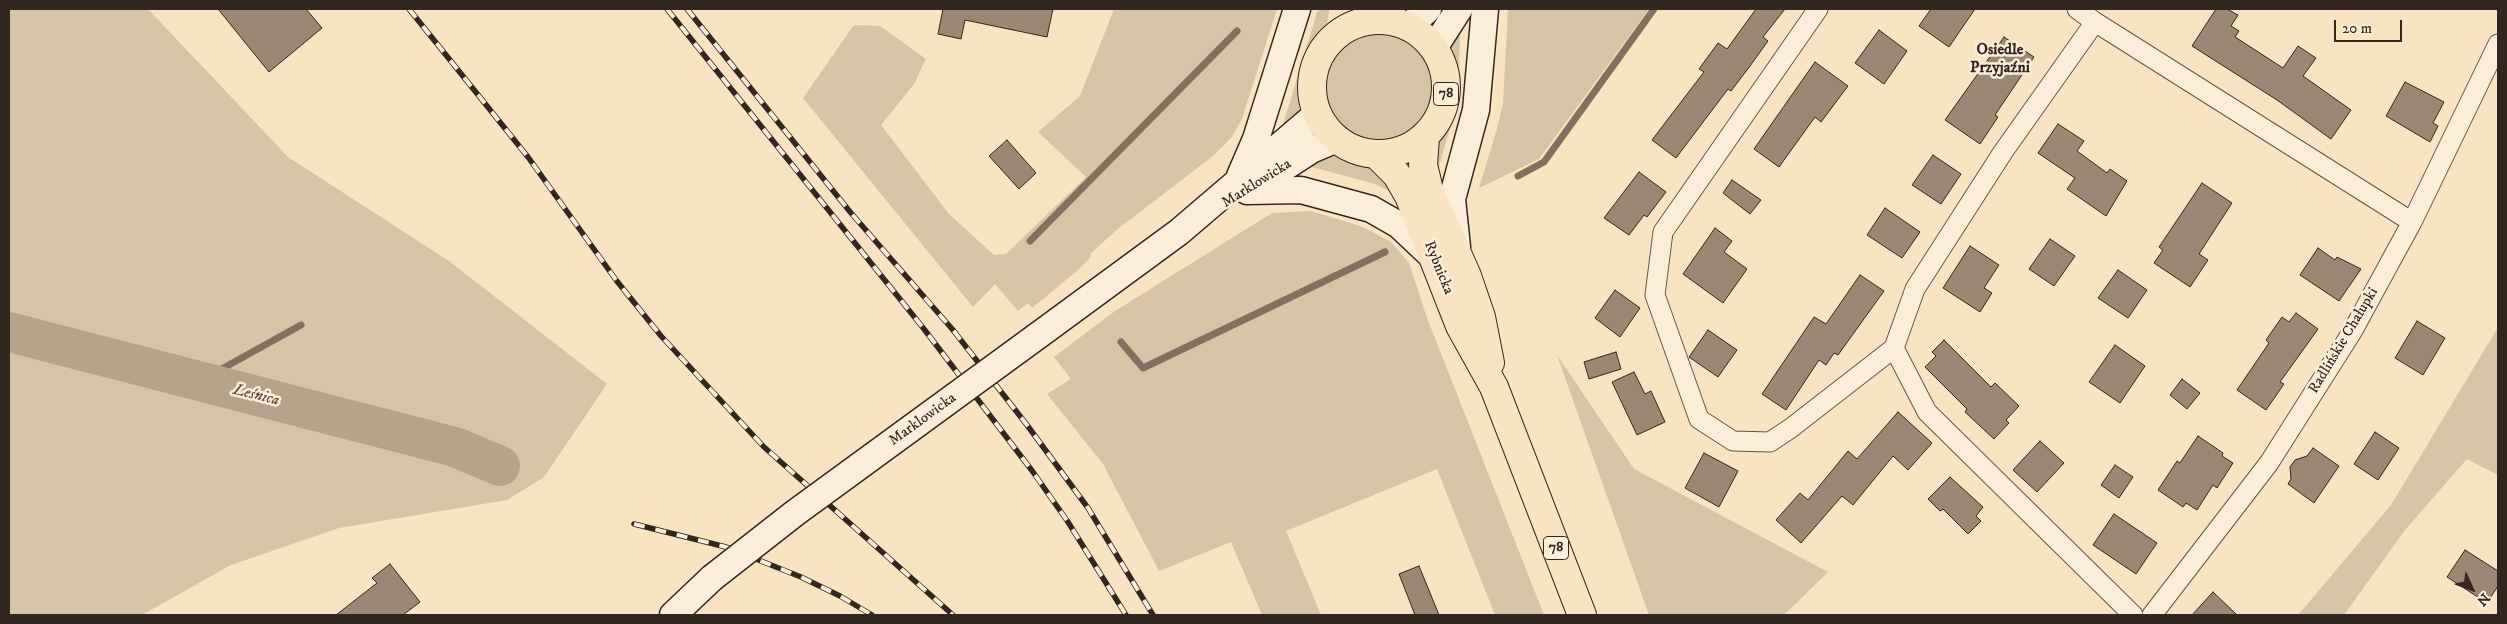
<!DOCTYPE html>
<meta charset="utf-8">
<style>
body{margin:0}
#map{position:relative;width:2507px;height:624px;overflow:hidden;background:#f9e3c3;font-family:"IM FELL DW Pica",serif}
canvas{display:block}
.frame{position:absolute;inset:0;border:10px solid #33261f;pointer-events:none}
.north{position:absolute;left:2447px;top:564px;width:50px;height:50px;-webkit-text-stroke:4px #fbedd8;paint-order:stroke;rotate:133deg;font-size:14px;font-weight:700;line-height:20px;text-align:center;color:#33261f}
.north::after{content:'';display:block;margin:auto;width:18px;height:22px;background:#33261f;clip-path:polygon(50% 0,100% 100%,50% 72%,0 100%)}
.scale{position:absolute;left:2334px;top:20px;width:68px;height:22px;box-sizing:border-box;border:2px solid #33261f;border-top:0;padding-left:6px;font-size:15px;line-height:18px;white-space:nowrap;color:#33261f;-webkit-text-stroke:4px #fbedd8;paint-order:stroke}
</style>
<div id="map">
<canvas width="2507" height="624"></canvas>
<div class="frame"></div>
<div class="north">N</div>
<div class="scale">20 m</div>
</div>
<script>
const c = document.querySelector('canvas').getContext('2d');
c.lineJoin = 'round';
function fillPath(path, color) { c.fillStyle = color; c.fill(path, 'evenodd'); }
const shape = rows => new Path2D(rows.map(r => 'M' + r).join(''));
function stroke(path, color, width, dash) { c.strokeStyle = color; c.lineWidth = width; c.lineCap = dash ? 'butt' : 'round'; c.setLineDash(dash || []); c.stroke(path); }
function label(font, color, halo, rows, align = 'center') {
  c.font = font + ' "IM FELL DW Pica",serif'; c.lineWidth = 5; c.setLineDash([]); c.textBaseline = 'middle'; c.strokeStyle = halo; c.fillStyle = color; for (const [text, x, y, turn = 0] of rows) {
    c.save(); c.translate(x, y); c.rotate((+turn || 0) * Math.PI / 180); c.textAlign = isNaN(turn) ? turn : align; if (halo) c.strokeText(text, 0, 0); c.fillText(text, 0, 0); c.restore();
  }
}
fillPath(shape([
 [9,9,148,9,288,157,449,261,607,384,544,477,507,500,339,528,231,565,142,615,9,615],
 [1114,9,1277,9,1242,119,1231,138,1213,156,1119,228,1091,253,1090,258,1078,270,1032,308,1028,303,1018,311,995,284,973,307,803,98,854,25,880,26,926,59,914,84,881,125,949,214,994,255,1006,254,1086,177,1038,132,1080,96],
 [1318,9,1328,9,1329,11,1326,30,1312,50,1298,116,1282,128],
 [1508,9,1649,9,1539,159,1479,188,1497,129,1503,103],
 [1460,32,1458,100,1436,177,1433,147,1446,122,1454,100,1455,83,1450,49,1451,40],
 '1326 87a54 54 0 1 1 108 0a54 54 0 1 1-108 0Z',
 [1330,152,1340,153,1370,163,1395,194,1375,184,1308,166],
 [1311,211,1363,227,1391,242,1409,263,1427,318,1544,615,1495,615,1437,469,1286,531,1321,615,1262,615,1231,542,1159,571,1103,464,1047,394,1071,379,1054,357,1115,311,1272,213],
 [2497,329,2498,475,2467,459,2405,530,2344,615,2298,615,2391,505],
 [1557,355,1634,469,1828,572,1784,615,1649,615]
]), '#d7c3a7');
stroke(shape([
 [1518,176,1544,162,1654,9],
 [1030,241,1237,31],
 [1121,342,1143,368,1385,252],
 [200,381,301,325]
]), '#827160', 7);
stroke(shape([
 [9,332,455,447,500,466]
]), '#b6a38b', 40);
const building = shape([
 [218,9,306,9,322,28,269,72,218,9],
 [943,9,1053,9,1047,37,965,20,961,39,938,34,943,9],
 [1756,9,1785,9,1763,37,1768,41,1750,66,1731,91,1728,89,1676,158,1652,140,1704,72,1699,69,1718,43,1727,49,1756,9],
 [1931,9,1975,9,1949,47,1919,26,1931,9],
 [2216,9,2227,9,2238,15,2231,26,2239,31,2235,37,2283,68,2298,46,2316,58,2303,76,2351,110,2331,139,2277,100,2192,46,2216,9],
 [1879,30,1907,51,1884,84,1855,63,1879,30],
 [2004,37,2034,57,1995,115,1998,117,1980,144,1945,120,2004,37],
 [1815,62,1848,86,1821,122,1815,117,1779,167,1754,149,1815,62],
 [2405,82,2444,102,2433,123,2438,126,2430,142,2386,116,2405,82],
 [2058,124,2084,141,2077,151,2107,173,2110,169,2127,181,2106,216,2067,189,2075,178,2038,153,2058,124],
 [1007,140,1036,173,1019,189,989,156,1007,140],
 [1933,155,1961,174,1941,204,1912,185,1933,155],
 [1639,172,1666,192,1647,217,1644,215,1629,235,1604,218,1639,172],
 [1732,180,1761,200,1750,214,1723,193,1732,180],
 [2202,183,2232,203,2199,254,2208,260,2190,287,2154,263,2163,250,2159,247,2202,183],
 [1885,208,1920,232,1902,258,1867,235,1885,208],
 [1715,228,1732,241,1724,252,1747,269,1723,303,1683,274,1715,228],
 [2050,239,2075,256,2054,286,2029,269,2050,239],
 [1970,246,1999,265,1984,288,1992,293,1980,312,1943,288,1970,246],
 [2318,248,2335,260,2337,257,2361,269,2339,301,2300,275,2318,248],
 [2118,270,2147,290,2128,318,2098,298,2118,270],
 [1860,275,1884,291,1838,355,1834,353,1826,365,1819,360,1786,410,1762,394,1814,317,1826,324,1860,275],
 [1615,290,1640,308,1620,337,1595,318,1615,290],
 [2296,313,2318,329,2280,382,2284,384,2266,410,2237,390,2269,343,2266,340,2282,317,2289,322,2296,313],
 [2417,321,2445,338,2423,375,2395,358,2417,321],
 [1708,330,1737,350,1718,377,1689,357,1708,330],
 [1944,340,1991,387,1995,383,2019,406,2006,420,2009,423,1994,439,1965,412,1967,409,1925,367,1936,356,1932,352,1944,340],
 [2115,345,2145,366,2120,403,2089,382,2115,345],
 [1616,352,1621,369,1589,379,1584,362,1616,352],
 [1634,372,1645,394,1651,391,1665,422,1637,435,1612,382,1634,372],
 [2182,379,2200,393,2187,409,2170,395,2182,379],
 [1898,412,1932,443,1908,470,1893,456,1853,505,1842,496,1801,543,1776,520,1800,493,1808,500,1848,451,1857,459,1898,412],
 [2375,432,2399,448,2378,480,2354,464,2375,432],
 [2198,436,2223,453,2222,456,2233,463,2217,488,2213,485,2197,510,2186,503,2183,507,2158,490,2177,461,2180,463,2198,436],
 [2040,441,2064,463,2037,492,2013,470,2040,441],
 [2313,448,2339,466,2314,503,2288,484,2291,479,2290,467,2295,460,2307,456,2313,448],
 [1704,453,1738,471,1719,507,1685,488,1704,453],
 [2115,465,2133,477,2119,498,2101,485,2115,465],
 [1950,477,1983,507,1976,516,1981,521,1968,534,1943,509,1940,511,1928,499,1950,477],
 [2114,514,2157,543,2136,574,2093,545,2114,514],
 [2465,550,2498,571,2498,586,2487,603,2447,577,2465,550],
 [390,564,420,602,403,615,336,615,377,583,372,578,390,564],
 [1419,566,1439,615,1415,615,1399,574,1419,566],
 [2213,592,2237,615,2192,615,2213,592]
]);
fillPath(building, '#9a8874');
stroke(building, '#33261f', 1);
const minor = shape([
 [1818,9,1663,232,1655,295,1699,419,1733,441,1770,442,1791,428,1894,348,1915,289,2003,152,2095,22],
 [2077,9,2095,22,2412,222],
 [1894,348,1927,412,2133,615],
 [2152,615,2269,463,2352,332,2412,222,2498,44]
]);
const secondary = shape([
 [1408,27,1428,9],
 [1434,48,1459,9],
 [1240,176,1256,139,1297,9],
 [1251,189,1311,150,1337,139],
 [1247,191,1301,190,1371,209,1399,225,1434,258],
 [1457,247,1452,199,1476,110,1485,9],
 [1036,337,1179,232,1317,114],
 [673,615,712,578]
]);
const primary = shape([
 '1312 87a67 67 0 1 1 134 0a67 67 0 1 1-134 0Z',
 [1425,137,1423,165,1429,190,1467,276,1481,317,1490,363],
 [1376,154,1397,175,1409,196,1460,326,1494,387,1582,615]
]);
stroke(minor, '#645548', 21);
stroke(secondary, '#33261f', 29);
stroke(primary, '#33261f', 30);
stroke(minor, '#fbedd8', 19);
stroke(secondary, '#fbedd8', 26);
stroke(primary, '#f9e3c3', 28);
const rail = shape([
 [409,9,528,157,616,280,661,336,764,447,953,615],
 [667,9,924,329,1033,472,1068,522,1126,615],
 [687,9,851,213,953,330,1027,425,1088,508,1153,615],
 [634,524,726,547,801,577,840,596,872,615]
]);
stroke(rail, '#33261f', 5.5);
stroke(rail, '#fbedd8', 4, [11]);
const secondaryBridge = shape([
 [712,578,795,513,1036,337]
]);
stroke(secondaryBridge, '#33261f', 29, []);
stroke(secondaryBridge, '#fbedd8', 26);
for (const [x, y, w] of [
 [1446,94,25],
 [1556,548,25]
]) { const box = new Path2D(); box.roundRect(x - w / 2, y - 11.5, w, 23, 4); c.fillStyle = '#fbedd8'; c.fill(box); stroke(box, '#33261f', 1); }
label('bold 14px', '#33261f', null, [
 ["78",1446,94],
 ["78",1556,548]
]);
label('15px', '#33261f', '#fbedd8', [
 ["Marklowicka",1257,184,-32],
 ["Rybnicka",1438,268,68],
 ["Radlińskie Chałupki",2344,341,-59],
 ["Marklowicka",923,420,-36]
]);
label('bold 16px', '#33261f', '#fbedd8', [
 ["Osiedle",2000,51],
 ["Przyjaźni",2000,69]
]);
label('italic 16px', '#5a4c3f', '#fbedd8', [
 ["Leśnica",256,396,14]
]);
</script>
